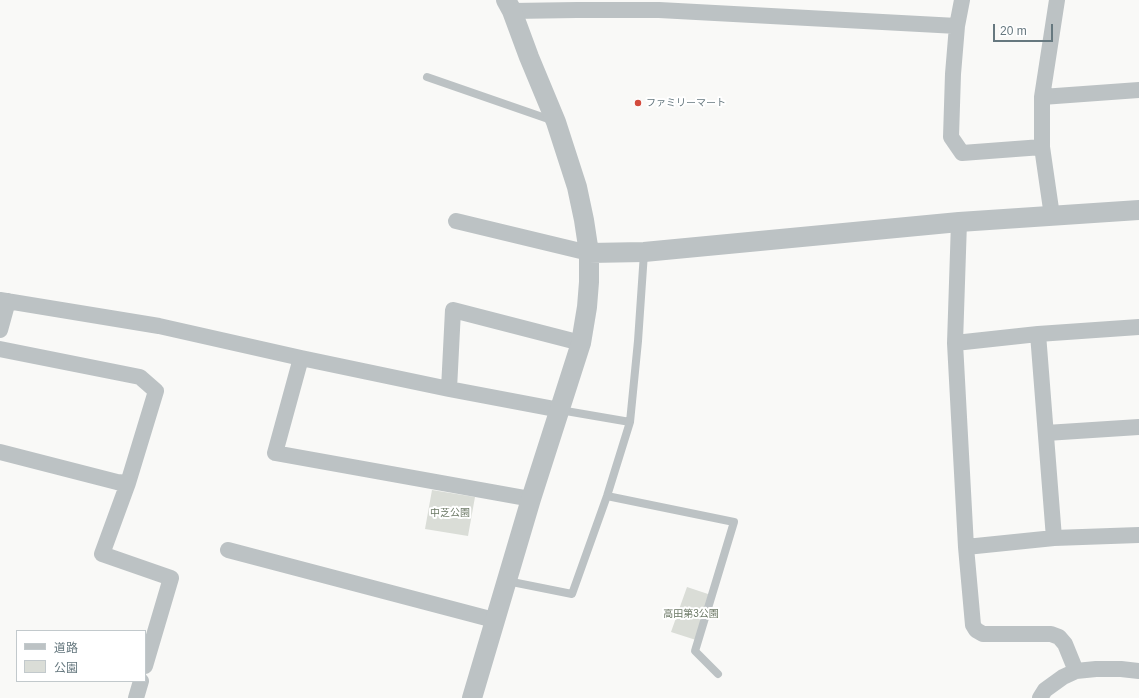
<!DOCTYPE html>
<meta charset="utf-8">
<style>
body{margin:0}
#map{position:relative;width:1139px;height:698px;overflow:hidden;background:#f9f9f7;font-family:Arial,"Noto Sans JP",sans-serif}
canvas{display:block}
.legend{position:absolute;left:16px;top:630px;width:130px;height:52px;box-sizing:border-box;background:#fff;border:1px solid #c2c9cc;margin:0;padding:5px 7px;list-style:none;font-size:12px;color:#66787f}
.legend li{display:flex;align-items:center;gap:8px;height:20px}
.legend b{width:20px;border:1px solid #c2c9cc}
.scale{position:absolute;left:993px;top:24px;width:60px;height:18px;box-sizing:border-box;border:2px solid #66787f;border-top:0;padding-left:5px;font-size:12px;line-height:14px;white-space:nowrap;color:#66787f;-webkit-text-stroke:3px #fff;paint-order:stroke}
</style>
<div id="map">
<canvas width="1139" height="698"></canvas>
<ul class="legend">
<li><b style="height:5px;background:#bcc2c4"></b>道路</li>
<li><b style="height:11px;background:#daddd7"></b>公園</li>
</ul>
<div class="scale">20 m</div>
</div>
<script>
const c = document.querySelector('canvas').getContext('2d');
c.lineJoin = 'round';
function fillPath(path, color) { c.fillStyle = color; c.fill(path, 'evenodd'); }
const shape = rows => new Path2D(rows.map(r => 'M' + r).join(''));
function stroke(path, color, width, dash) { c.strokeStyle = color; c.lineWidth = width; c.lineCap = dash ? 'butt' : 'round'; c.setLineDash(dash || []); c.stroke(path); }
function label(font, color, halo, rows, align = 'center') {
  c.font = font + ' Arial,"Noto Sans JP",sans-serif'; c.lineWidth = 4; c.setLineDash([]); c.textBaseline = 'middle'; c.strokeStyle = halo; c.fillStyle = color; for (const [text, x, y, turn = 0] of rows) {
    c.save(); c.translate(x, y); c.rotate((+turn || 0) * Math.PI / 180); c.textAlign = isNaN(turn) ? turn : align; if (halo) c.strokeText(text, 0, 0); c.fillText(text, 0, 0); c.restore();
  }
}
fillPath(shape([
 [432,490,475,497,468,536,425,529],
 [687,587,711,595,696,640,671,632]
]), '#daddd7');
stroke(shape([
 [427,77,554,121],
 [560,410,630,422],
 [607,496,734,522,695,651,718,674],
 [507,581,572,594,607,496,630,422,638,341,644,253]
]), '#bcc2c4', 8);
stroke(shape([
 [962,0,957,26,953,74,951,137,962,153,1042,147],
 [512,11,577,10,659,10,957,26],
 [1042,97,1139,90],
 [1052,216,1042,147,1042,97,1057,0],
 [456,221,589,253],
 [959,222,955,343,966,547,973,625,976,630,983,634,1051,634,1059,637,1065,644,1076,671],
 [0,300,159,326,301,358,449,389,560,410],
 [0,330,8,301],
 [1038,334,1054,538],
 [955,343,1038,334,1139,327],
 [0,349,140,377,156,391,128,483,117,482,0,452],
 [301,358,275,453,531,499],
 [449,389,453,310,581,343],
 [1046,433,1139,427],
 [128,483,102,554,171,578,145,666],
 [966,547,1054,538,1139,535],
 [228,550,494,620],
 [136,698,141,681],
 [1040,698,1045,690,1063,677,1076,671,1096,669,1121,669,1139,671]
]), '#bcc2c4', 16);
stroke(shape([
 [589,253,644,252,959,222,1139,210],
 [472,698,531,499,581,343,587,307,589,282,589,253,584,220,577,187,556,122,529,57,512,11,506,0]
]), '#bcc2c4', 20);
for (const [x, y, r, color] of [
 [638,103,4,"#d34b3d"]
]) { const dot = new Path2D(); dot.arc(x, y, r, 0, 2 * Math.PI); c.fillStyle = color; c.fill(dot); stroke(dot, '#fff', 1.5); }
label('10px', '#66787f', '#fff', [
 ["ファミリーマート",646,103]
], 'left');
label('10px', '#6b7865', '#fff', [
 ["中芝公園",450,513],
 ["高田第3公園",691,614]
]);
</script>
